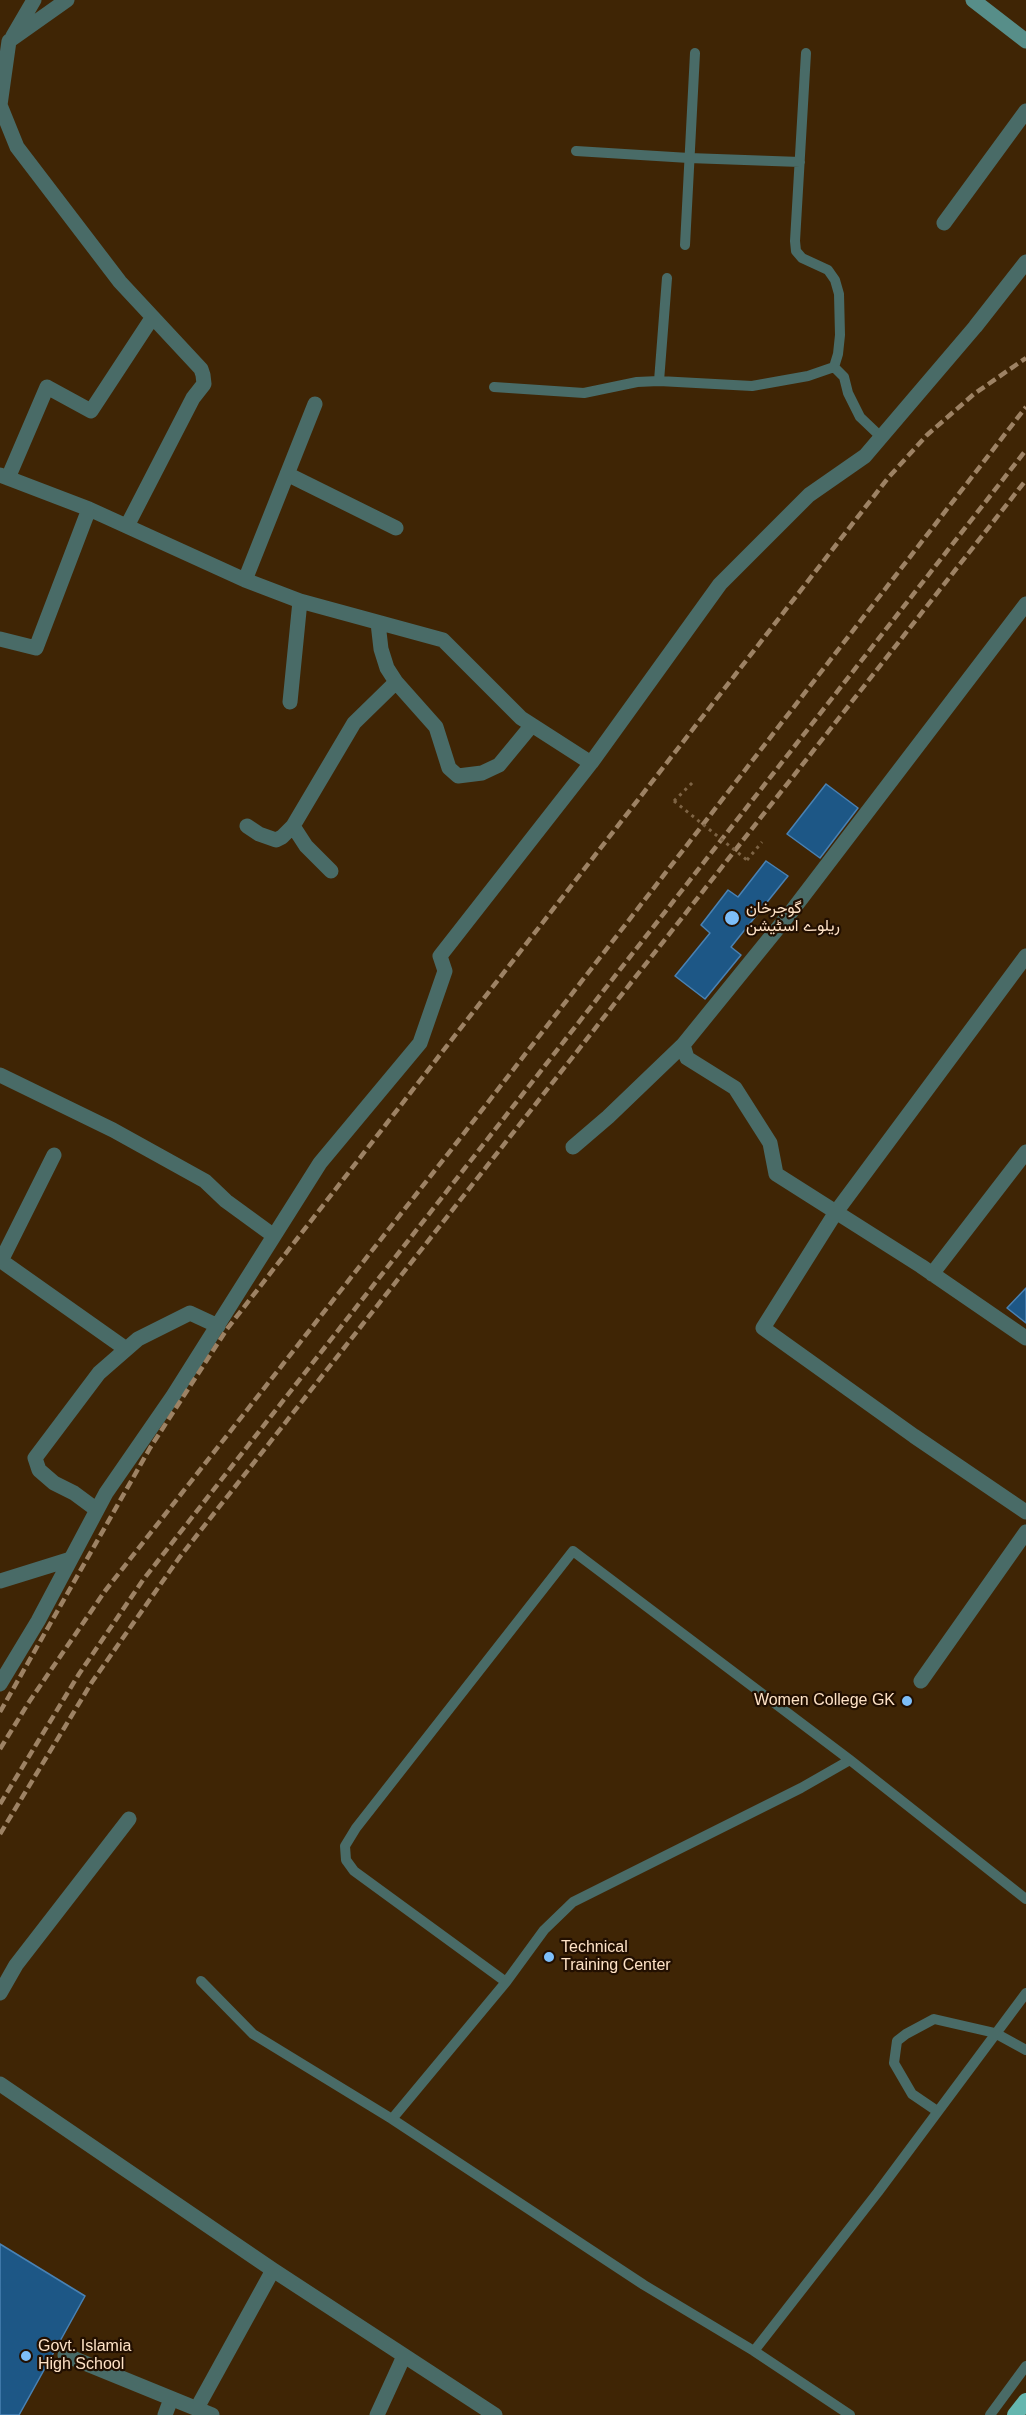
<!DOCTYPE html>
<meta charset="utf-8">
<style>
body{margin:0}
canvas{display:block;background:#3f2505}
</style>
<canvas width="1026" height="2415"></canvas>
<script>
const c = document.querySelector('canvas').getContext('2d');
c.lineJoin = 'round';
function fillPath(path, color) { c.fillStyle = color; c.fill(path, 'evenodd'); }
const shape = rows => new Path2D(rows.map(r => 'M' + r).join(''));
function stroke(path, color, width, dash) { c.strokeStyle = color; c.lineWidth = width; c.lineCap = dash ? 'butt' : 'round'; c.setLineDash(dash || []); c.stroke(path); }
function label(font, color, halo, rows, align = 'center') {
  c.font = font + ' Arial,Vazirmatn,sans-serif'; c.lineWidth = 4.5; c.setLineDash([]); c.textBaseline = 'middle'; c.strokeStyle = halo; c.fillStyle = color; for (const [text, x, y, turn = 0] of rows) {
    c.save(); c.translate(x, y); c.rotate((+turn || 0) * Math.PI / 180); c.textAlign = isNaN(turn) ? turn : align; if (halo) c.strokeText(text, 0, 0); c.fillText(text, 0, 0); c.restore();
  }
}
const building = shape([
 [826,784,858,808,820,858,787,834,826,784],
 [766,861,788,876,731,947,741,955,705,999,675,976,710,933,701,925,728,890,738,897,766,861],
 [1026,1288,1026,1323,1007,1308,1026,1288],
 [0,2244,85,2296,19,2415,0,2415,0,2244]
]);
fillPath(building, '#1d5786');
stroke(building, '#4982b4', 1.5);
stroke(shape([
 [674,801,693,782],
 [747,860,762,842]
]), '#7e6445', 3, [3, 4.5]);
stroke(shape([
 [806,53,795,241,796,251,802,258,828,270,835,280,839,294,840,335,838,354,834,367,844,377,848,393,860,417,881,437],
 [576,151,689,158,800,162],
 [685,245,695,53],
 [659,381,667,278],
 [494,387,584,393,637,382,659,381,752,386,808,376,834,367],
 [201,1981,253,2034,392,2119,644,2285,754,2351,850,2415],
 [506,1982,354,1871,346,1860,345,1846,356,1828,573,1551,850,1760,1026,1899],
 [937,2111,912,2094,894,2063,897,2041,906,2034,934,2019,995,2033,1026,2050],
 [392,2119,506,1982,544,1930,573,1902,801,1788,850,1760],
 [754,2351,878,2192,1026,1993],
 [990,2415,1026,2366]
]), '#496b67', 10);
stroke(shape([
 [67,0,9,41,0,105,17,147,120,282,201,369,203,375,204,384,193,398,127,526],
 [13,36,34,0],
 [944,223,1026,111],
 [287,474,396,528],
 [0,475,89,509,245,580,300,601,443,640,521,718,591,763],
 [8,478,47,387,91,411,152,318],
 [245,580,315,404],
 [378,623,381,649,387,668,396,682,436,727,449,768,458,776,482,773,499,765,532,725],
 [0,639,36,648,89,509],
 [290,702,300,601],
 [247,826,259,834,276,840,282,837,293,826],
 [331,871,306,846,293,826,354,723,396,682],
 [1026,956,836,1212,763,1328,914,1436,1026,1512],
 [683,1045,791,912,1026,604],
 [0,1075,113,1130,205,1181,226,1201,274,1236],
 [573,1147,608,1117,683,1045,687,1058,735,1088,770,1143,776,1174,921,1266,1026,1338],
 [0,1260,126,1349],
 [1,1261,54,1155],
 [932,1274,1026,1152],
 [97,1510,74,1493,54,1483,39,1470,35,1458,99,1373,138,1339,190,1313,218,1326],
 [0,1581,71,1559],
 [921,1681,1026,1532],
 [0,1684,38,1621,106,1493,173,1396,320,1163,420,1043,445,971,440,956,591,763,720,584,809,495,865,456,975,327,1026,262],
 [0,1993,16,1965,129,1819],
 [0,2084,273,2270,495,2415],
 [65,2355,212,2415],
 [197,2408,273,2270],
 [165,2415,171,2399],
 [377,2415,404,2356]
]), '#496b67', 15);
stroke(shape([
 [973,0,1026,41]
]), '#578e89', 15);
stroke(shape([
 [1015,2415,1026,2401]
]), '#65b6ae', 16);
stroke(shape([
 [0,1712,150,1448,227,1329,888,478,927,435,974,394,1026,358],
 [0,1749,29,1702,105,1591,458,1141,1026,407],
 [0,1804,79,1674,143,1580,1026,450],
 [0,1834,92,1682,179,1558,1026,480]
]), '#9d8264', 4.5, [9, 4.5]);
stroke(shape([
 [674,801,747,860]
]), '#7e6445', 3, [3, 4.5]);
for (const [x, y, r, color] of [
 [732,918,8,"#7dbef9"],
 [907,1701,6,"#7dbef9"],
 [549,1957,6,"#7dbef9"],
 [26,2356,6,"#7dbef9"]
]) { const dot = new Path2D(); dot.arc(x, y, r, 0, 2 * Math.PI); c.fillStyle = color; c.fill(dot); stroke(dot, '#220f00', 2); }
label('16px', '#fee2c6', '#220f00', [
 ["گوجرخان",746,909],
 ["ریلوے اسٹیشن",746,927],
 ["Women College GK",895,1701,"right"],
 ["Technical",561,1948],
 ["Training Center",561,1966],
 ["Govt. Islamia",38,2347],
 ["High School",38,2365]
], 'left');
</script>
